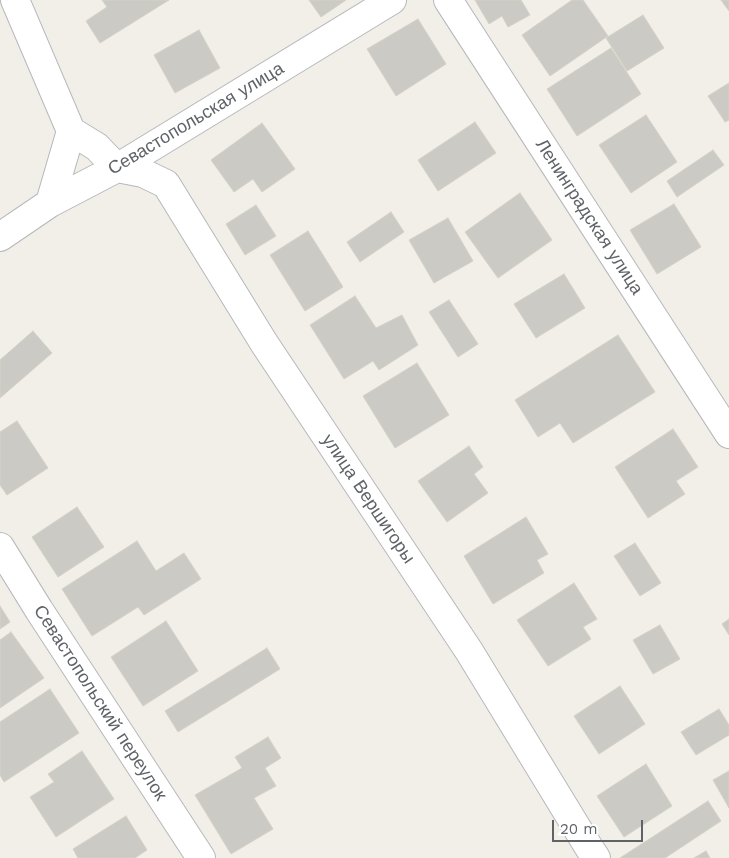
<!DOCTYPE html>
<meta charset="utf-8">
<style>
body{margin:0}
#map{position:relative;width:729px;height:858px;overflow:hidden;background:#f1efe8;font-family:"Work Sans",sans-serif}
canvas{display:block}
.scale{position:absolute;left:552px;top:820px;width:91px;height:22px;box-sizing:border-box;border:2px solid #5f6368;border-top:0;padding-left:6px;font-size:15px;line-height:18px;white-space:nowrap;color:#5f6368;-webkit-text-stroke:4px #fff;paint-order:stroke}
</style>
<div id="map">
<canvas width="729" height="858"></canvas>
<div class="scale">20 m</div>
</div>
<script>
const c = document.querySelector('canvas').getContext('2d');
c.lineJoin = 'round';
function fillPath(path, color) { c.fillStyle = color; c.fill(path, 'evenodd'); }
const shape = rows => new Path2D(rows.map(r => 'M' + r).join(''));
function stroke(path, color, width, dash) { c.strokeStyle = color; c.lineWidth = width; c.lineCap = dash ? 'butt' : 'round'; c.setLineDash(dash || []); c.stroke(path); }
function label(font, color, halo, rows, align = 'center') {
  c.font = font + ' "Work Sans",sans-serif'; c.lineWidth = 4; c.setLineDash([]); c.textBaseline = 'middle'; c.strokeStyle = halo; c.fillStyle = color; for (const [text, x, y, turn = 0] of rows) {
    c.save(); c.translate(x, y); c.rotate((+turn || 0) * Math.PI / 180); c.textAlign = isNaN(turn) ? turn : align; if (halo) c.strokeText(text, 0, 0); c.fillText(text, 0, 0); c.restore();
  }
}
const building = shape([
 [102,0,169,0,100,43,86,21,107,7,102,0],
 [309,0,346,0,321,17,309,0],
 [475,0,521,0,530,15,508,27,502,16,489,24,475,0],
 [572,0,583,0,608,36,550,76,522,35,572,0],
 [721,0,729,0,729,11,721,0],
 [643,15,664,48,627,71,606,38,643,15],
 [418,19,446,64,396,96,367,49,418,19],
 [199,30,220,68,175,93,154,55,199,30],
 [611,48,641,94,577,136,547,89,611,48],
 [729,83,729,120,725,122,708,96,729,83],
 [646,115,677,162,631,193,599,145,646,115],
 [475,122,496,153,438,191,418,160,475,122],
 [262,123,295,169,262,192,253,179,234,192,211,160,262,123],
 [713,150,724,165,677,197,667,181,713,150],
 [520,193,552,240,498,278,465,232,520,193],
 [674,204,701,247,657,274,630,230,674,204],
 [256,205,276,236,245,255,226,224,256,205],
 [391,212,404,232,360,262,347,242,391,212],
 [448,218,473,261,434,283,409,240,448,218],
 [308,231,343,287,305,311,270,255,308,231],
 [564,274,585,308,536,338,514,304,564,274],
 [355,296,376,328,402,315,418,345,379,370,373,361,344,379,310,325,355,296],
 [449,300,478,344,458,357,429,312,449,300],
 [33,331,52,353,0,398,0,360,33,331],
 [618,335,655,392,573,443,560,423,538,437,515,400,618,335],
 [417,363,449,415,395,448,363,396,417,363],
 [17,421,48,468,7,495,0,485,0,432,17,421],
 [673,429,698,467,676,481,685,494,648,518,615,467,673,429],
 [469,446,483,467,474,474,488,493,447,522,418,481,469,446],
 [77,507,104,547,58,577,32,537,77,507],
 [526,517,548,554,537,560,544,573,493,604,464,556,526,517],
 [137,541,156,571,184,553,201,579,144,615,138,607,92,636,62,589,137,541],
 [635,543,661,583,640,596,614,556,635,543],
 [574,583,597,619,583,627,591,639,548,666,517,620,574,583],
 [0,606,10,622,0,629,0,606],
 [729,619,729,635,722,624,729,619],
 [166,621,198,671,143,706,111,657,166,621],
 [660,625,680,659,653,674,633,640,660,625],
 [11,632,44,678,0,708,0,640,11,632],
 [267,648,280,669,178,732,165,711,267,648],
 [620,686,645,724,599,754,574,716,620,686],
 [50,689,79,733,4,782,0,775,0,722,50,689],
 [719,709,729,725,729,735,696,755,681,732,719,709],
 [268,737,281,758,265,768,276,786,254,798,273,829,231,854,195,795,242,768,235,757,268,737],
 [82,751,114,799,56,837,30,797,54,782,48,774,82,751],
 [646,764,672,806,624,837,597,796,646,764],
 [729,771,729,808,713,780,729,771],
 [708,801,721,821,665,858,620,858,708,801],
 [126,816,147,850,135,858,78,858,73,849,126,816],
 [706,851,710,858,694,858,706,851]
]);
fillPath(building, '#cccac5');
stroke(building, '#d6d1c6', 1);
const minor = shape([
 [15,0,71,131,50,203],
 [448,0,729,434],
 [71,131,97,147,117,168],
 [117,168,143,173,166,184,264,343,469,651,588,846,596,858],
 [0,237,50,203,117,168,392,0],
 [0,547,39,610,201,858]
]);
stroke(minor, '#b5b8bc', 30);
stroke(minor, '#fff', 28);
label('18px', '#5f6368', '#fff', [
 ["Севастопольская улица",196,119,-31],
 ["Ленинградская улица",589,217,57],
 ["улица Вершигоры",368,499,56],
 ["Севастопольский переулок",100,703,57]
]);
</script>
